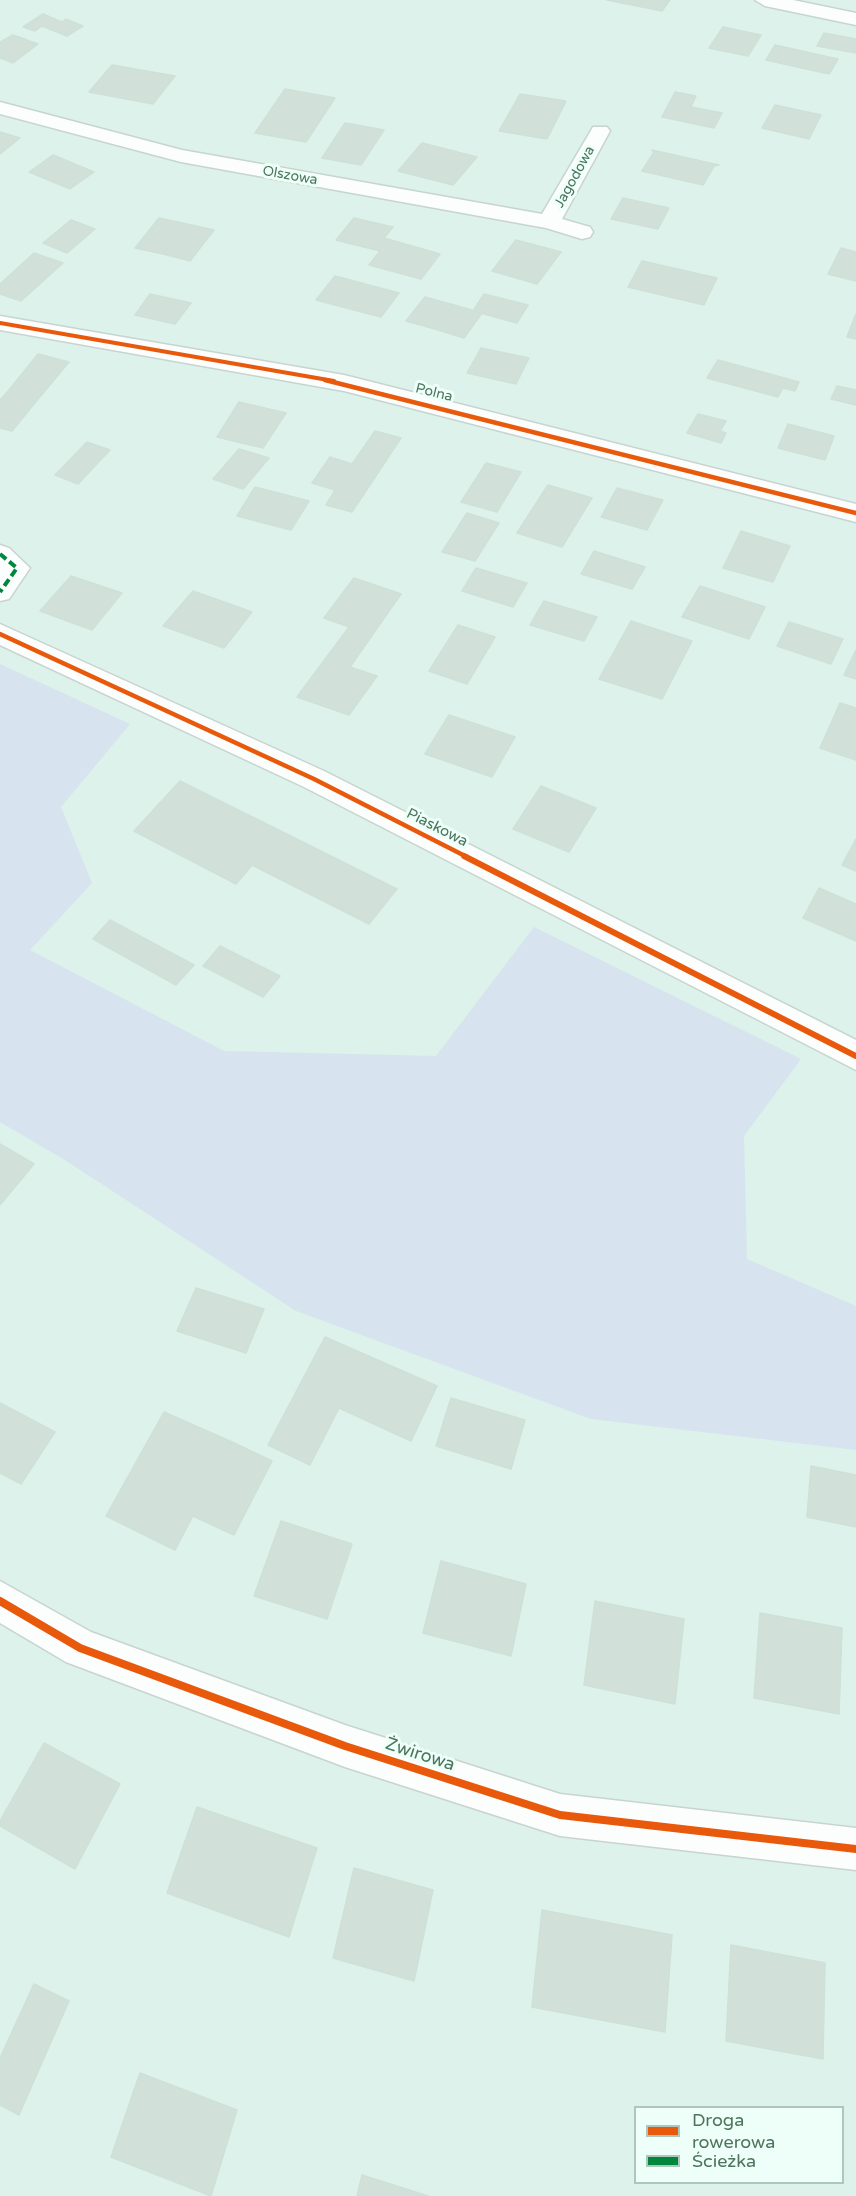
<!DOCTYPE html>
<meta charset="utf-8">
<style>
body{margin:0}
#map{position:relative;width:856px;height:2196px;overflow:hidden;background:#ecf7f4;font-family:"Varela Round",sans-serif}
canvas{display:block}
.legend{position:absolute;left:634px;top:2106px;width:210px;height:78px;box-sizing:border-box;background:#eefef9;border:2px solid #aec7bb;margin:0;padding:8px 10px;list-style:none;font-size:18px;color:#4d755d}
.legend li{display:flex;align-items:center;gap:12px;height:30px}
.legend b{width:30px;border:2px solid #aec7bb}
</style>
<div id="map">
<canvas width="856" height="2196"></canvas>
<ul class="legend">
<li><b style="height:8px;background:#e8590c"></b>Droga rowerowa</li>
<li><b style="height:8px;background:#00873e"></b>Ścieżka</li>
</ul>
</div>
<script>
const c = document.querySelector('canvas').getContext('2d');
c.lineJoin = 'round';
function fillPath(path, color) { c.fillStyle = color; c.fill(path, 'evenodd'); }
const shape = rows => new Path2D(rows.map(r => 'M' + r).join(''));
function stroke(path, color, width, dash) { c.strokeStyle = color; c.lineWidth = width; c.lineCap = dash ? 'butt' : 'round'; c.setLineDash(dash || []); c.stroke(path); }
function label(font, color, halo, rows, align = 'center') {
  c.font = font + ' "Varela Round",sans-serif'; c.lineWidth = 6; c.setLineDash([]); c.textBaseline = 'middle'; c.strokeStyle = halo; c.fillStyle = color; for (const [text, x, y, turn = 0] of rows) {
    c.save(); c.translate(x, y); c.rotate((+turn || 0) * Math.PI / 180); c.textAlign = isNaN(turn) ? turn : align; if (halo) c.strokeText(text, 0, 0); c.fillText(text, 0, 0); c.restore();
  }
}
fillPath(shape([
 [0,0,856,0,856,2196,0,2196],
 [636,2108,842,2108,842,2182,636,2182]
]), '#ddf2ea');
fillPath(shape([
 [0,664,130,724,61,807,92,883,30,950,224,1051,436,1056,534,927,801,1059,744,1136,747,1259,856,1306,856,1450,591,1419,296,1311,65,1160,0,1122]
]), '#d7e3ee');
const building = shape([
 [607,0,641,0,637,6,607,0],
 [641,0,670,0,662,11,637,6,641,0],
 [43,14,62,22,66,19,83,26,67,36,42,26,35,31,23,27,43,14],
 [723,27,761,35,748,56,709,48,723,27],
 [824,33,856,39,856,53,817,46,824,33],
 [13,35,38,44,13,63,0,58,0,42,13,35],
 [775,45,838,59,829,74,766,60,775,45],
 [112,65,175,76,153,104,89,92,112,65],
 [285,89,335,98,306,142,255,133,285,89],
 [675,92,696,96,691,107,722,113,714,128,662,117,675,92],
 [520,94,566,101,547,139,499,131,520,94],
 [775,105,821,115,809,139,762,128,775,105],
 [345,123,384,130,361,165,322,158,345,123],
 [0,132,20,138,0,154,0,132],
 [422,143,477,157,453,185,398,171,422,143],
 [652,150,719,165,714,166,703,185,642,171,654,152,652,150],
 [53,155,94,172,70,189,29,172,53,155],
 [623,198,669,208,658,229,611,219,623,198],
 [159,218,187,224,163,254,135,248,159,218],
 [354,218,393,227,384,238,440,254,421,279,369,265,380,251,336,240,354,218],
 [71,220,95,229,67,253,43,243,71,220],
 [187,224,214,230,190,261,163,254,187,224],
 [516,240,561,252,537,284,492,271,516,240],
 [841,248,856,252,856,281,828,274,841,248],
 [34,253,63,263,21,301,0,294,0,284,34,253],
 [642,261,717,278,704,305,628,287,642,261],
 [335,276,399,293,381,317,316,300,335,276],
 [150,294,191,303,175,324,135,315,150,294],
 [484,294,528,305,517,323,473,311,484,294],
 [425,297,454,305,435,329,406,321,425,297],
 [454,305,482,313,464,338,435,329,454,305],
 [856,314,856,339,847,337,856,314],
 [481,348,529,358,516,384,467,373,481,348],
 [38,354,69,362,39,398,9,390,38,354],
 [718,360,788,379,799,382,795,391,783,388,778,397,707,378,718,360],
 [837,386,856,390,856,405,831,399,837,386],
 [9,390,39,398,12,431,0,428,0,400,9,390],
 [239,402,286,413,263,448,217,437,239,402],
 [698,414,726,421,720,431,726,433,721,443,687,433,698,414],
 [788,424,834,436,825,460,778,448,788,424],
 [375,431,401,438,352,512,326,505,335,490,312,483,330,457,352,464,375,431],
 [87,442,110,450,78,484,55,475,87,442],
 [239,449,269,458,243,489,213,479,239,449],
 [486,463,521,472,497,512,461,502,486,463],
 [548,485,592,498,562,547,517,533,548,485],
 [255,487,309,501,291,530,237,516,255,487],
 [617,488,663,500,647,530,601,517,617,488],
 [467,513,499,523,475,561,442,552,467,513],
 [741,531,790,546,773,582,723,568,741,531],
 [594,551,645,567,632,589,581,574,594,551],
 [476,568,527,583,513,607,462,591,476,568],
 [71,576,122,593,92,630,40,611,71,576],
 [354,578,401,594,350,667,377,676,349,715,297,697,349,627,324,618,354,578],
 [700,586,765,607,749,639,682,617,700,586],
 [193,591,252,612,224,648,163,626,193,591],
 [544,601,597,617,584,641,530,625,544,601],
 [631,621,692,641,662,699,599,679,631,621],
 [789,622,843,639,831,664,777,646,789,622],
 [458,625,495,637,467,684,429,671,458,625],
 [856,650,856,679,844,675,856,650],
 [840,703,856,708,856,760,820,748,840,703],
 [449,715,515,737,492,777,425,754,449,715],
 [180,781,397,889,369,924,252,865,236,884,134,831,180,781],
 [541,786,596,808,569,852,513,829,541,786],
 [856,839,856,871,842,865,856,839],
 [819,888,856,904,856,941,803,918,819,888],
 [110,920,194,965,176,985,93,939,110,920],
 [220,946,280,976,263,997,203,966,220,946],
 [0,1144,34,1164,0,1205,0,1144],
 [196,1288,264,1309,246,1353,177,1331,196,1288],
 [325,1337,437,1386,411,1441,339,1408,310,1465,268,1445,325,1337],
 [451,1398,525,1420,511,1469,436,1446,451,1398],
 [0,1403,55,1432,21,1484,0,1473,0,1403],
 [164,1412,232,1442,175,1550,106,1516,164,1412],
 [232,1442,272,1461,234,1535,193,1516,232,1442],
 [811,1466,856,1475,856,1527,807,1517,811,1466],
 [281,1521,352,1544,327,1619,254,1596,281,1521],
 [441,1561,526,1584,511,1656,423,1633,441,1561],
 [595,1601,684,1619,675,1704,584,1685,595,1601],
 [760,1613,842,1628,839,1714,754,1698,760,1613],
 [44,1743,120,1784,75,1869,0,1826,0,1821,44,1743],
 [197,1807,317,1848,289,1937,167,1893,197,1807],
 [354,1868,433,1890,414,1981,333,1958,354,1868],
 [542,1910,672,1935,665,2032,532,2007,542,1910],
 [731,1945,825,1963,823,2059,726,2041,731,1945],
 [34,1984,69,2001,19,2115,0,2105,0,2058,34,1984],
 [140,2073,237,2110,211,2196,111,2157,140,2073],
 [362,2175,428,2196,357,2196,362,2175]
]);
fillPath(building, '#d1e1d9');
stroke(building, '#cee0d7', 1.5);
const street = shape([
 [755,0,793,0,856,13,856,25,765,6,755,0],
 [0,102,182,150,542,214,593,127,607,127,610,131,562,219,590,227,593,232,590,237,582,239,546,228,181,162,0,114,0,102],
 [0,316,344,375,856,504,856,522,344,391,0,330,0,316],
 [0,545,9,548,30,568,9,599,0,601,0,545],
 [0,624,324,771,856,1040,856,1070,304,787,0,645,0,624],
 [0,1581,91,1632,345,1725,560,1794,856,1828,856,1870,560,1836,345,1767,66,1662,0,1623,0,1581]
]);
stroke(street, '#c7d4cf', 3);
fillPath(street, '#fcfefd');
stroke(shape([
 [0,554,17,568,0,592]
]), '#00873e', 4, [8, 4]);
stroke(shape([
 [0,323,334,381]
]), '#e8590c', 4);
stroke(shape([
 [325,380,856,513],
 [0,634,314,779,467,857]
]), '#e8590c', 4.5);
stroke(shape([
 [464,856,856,1056]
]), '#e8590c', 6);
stroke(shape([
 [0,1601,80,1648,345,1746,560,1815,856,1849]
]), '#e8590c', 8);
label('14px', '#4d755d', '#eefef9', [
 ["Olszowa",290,176,10],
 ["Jagodowa",575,177,-61],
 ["Polna",434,393,14]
]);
label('15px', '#4d755d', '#eefef9', [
 ["Piaskowa",437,828,27]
]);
label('18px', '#4d755d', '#eefef9', [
 ["Żwirowa",420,1755,18]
]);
</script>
